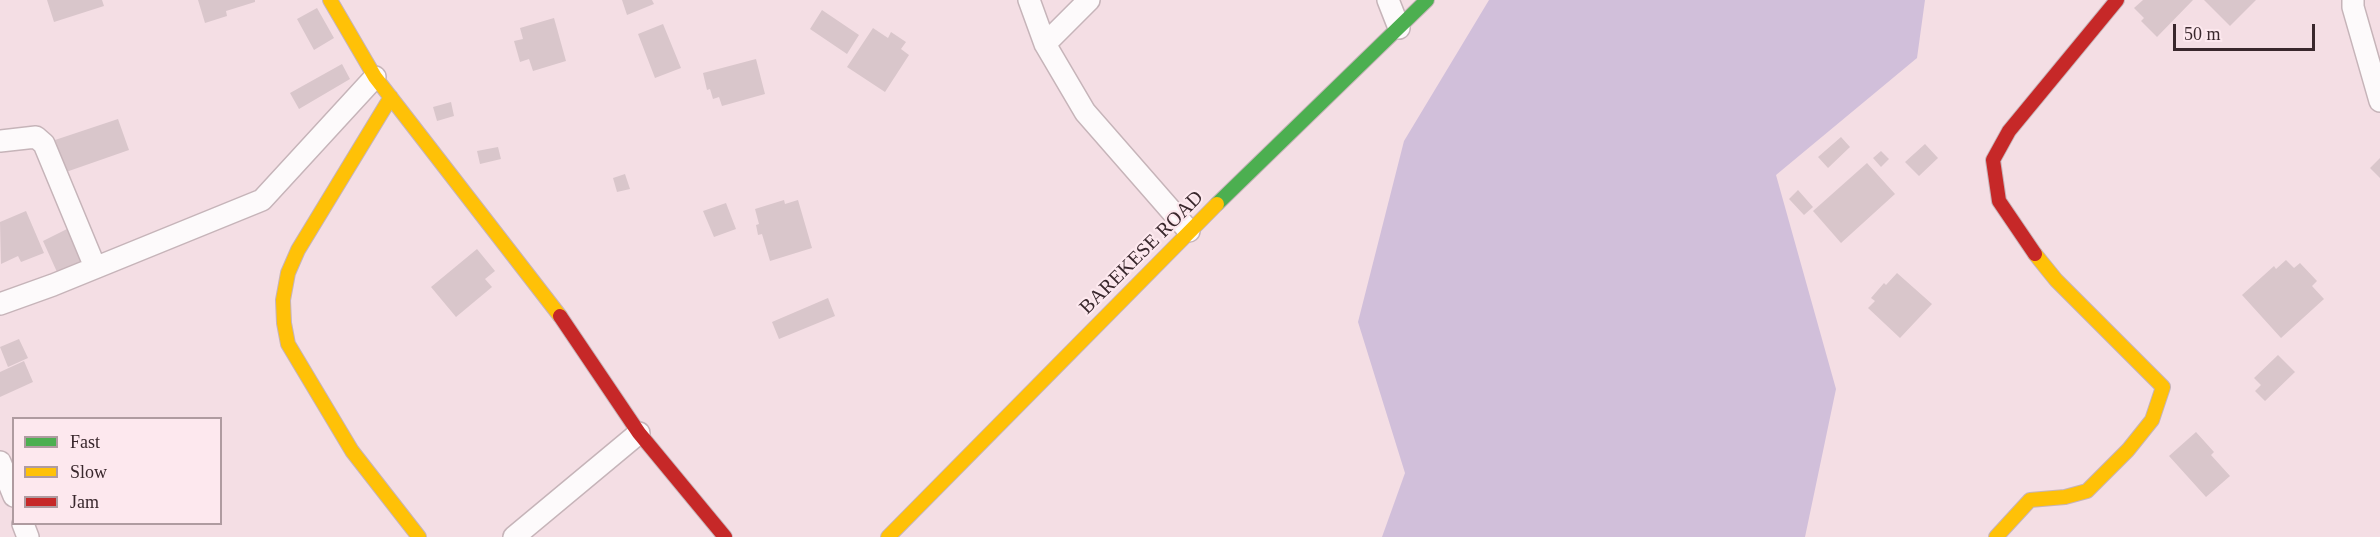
<!DOCTYPE html>
<style>
body{margin:0}
#map{position:relative;width:2380px;height:537px;overflow:hidden;background:#f4dee4;font-family:Georgia,serif}
canvas{display:block}
.legend{position:absolute;left:12px;top:417px;width:210px;height:108px;box-sizing:border-box;background:#fde8ee;border:2px solid #af9ba0;margin:0;padding:8px 10px;list-style:none;font-size:18px;color:#39272c}
.legend li{display:flex;align-items:center;gap:12px;height:30px}
.legend b{width:30px;border:2px solid #af9ba0}
.scale{position:absolute;left:2173px;top:24px;width:142px;height:27px;box-sizing:border-box;border:3px solid #39272c;border-top:0;padding-left:8px;font-size:18px;line-height:21px;white-space:nowrap;color:#39272c;-webkit-text-stroke:4px #fde8ee;paint-order:stroke}
</style>
<div id="map">
<canvas width="2380" height="537"></canvas>
<ul class="legend">
<li><b style="height:8px;background:#4caf50"></b>Fast</li>
<li><b style="height:8px;background:#ffc107"></b>Slow</li>
<li><b style="height:8px;background:#c62828"></b>Jam</li>
</ul>
<div class="scale">50 m</div>
</div>
<script>
const c = document.querySelector('canvas').getContext('2d');
c.lineJoin = 'round';
function fillPath(path, color) { c.fillStyle = color; c.fill(path, 'evenodd'); }
const shape = rows => new Path2D(rows.map(r => 'M' + r).join(''));
function stroke(path, color, width, dash) { c.strokeStyle = color; c.lineWidth = width; c.lineCap = dash ? 'butt' : 'round'; c.setLineDash(dash || []); c.stroke(path); }
function label(font, color, halo, rows, align = 'center') {
  c.font = font + ' Georgia,serif'; c.lineWidth = 4.5; c.setLineDash([]); c.textBaseline = 'middle'; c.strokeStyle = halo; c.fillStyle = color; for (const [text, x, y, turn = 0] of rows) {
    c.save(); c.translate(x, y); c.rotate((+turn || 0) * Math.PI / 180); c.textAlign = isNaN(turn) ? turn : align; if (halo) c.strokeText(text, 0, 0); c.fillText(text, 0, 0); c.restore();
  }
}
fillPath(shape([
 [1489,0,1925,0,1917,58,1776,175,1836,389,1805,537,1382,537,1405,473,1358,322,1404,141]
]), '#d1bfda');
fillPath(shape([
 [47,0,102,0,104,6,54,22],
 [198,0,255,0,255,2,226,11,227,16,205,23],
 [622,0,652,0,654,4,627,15],
 [2143,0,2193,0,2157,37,2141,21,2144,18,2134,8],
 [2204,0,2256,0,2230,26],
 [317,8,334,38,314,50,297,19],
 [822,10,859,35,847,54,810,29],
 [554,18,566,61,533,71,529,59,520,62,514,41,523,39,520,28],
 [663,24,681,68,655,78,638,34],
 [873,28,888,38,891,32,906,42,901,49,909,55,885,92,847,67],
 [756,59,765,94,722,106,719,97,713,99,710,89,707,90,703,73],
 [342,64,350,79,299,109,290,93],
 [451,102,454,116,437,121,433,107],
 [118,119,129,150,66,172,55,140],
 [1841,137,1850,147,1828,168,1818,157],
 [1925,144,1938,158,1919,176,1905,162],
 [498,147,501,159,480,164,477,151],
 [1881,151,1889,159,1881,167,1873,158],
 [2380,158,2380,178,2370,168],
 [1867,163,1895,194,1841,243,1813,211],
 [625,174,630,189,617,192,613,178],
 [1798,190,1813,207,1804,215,1789,199],
 [784,200,785,204,798,200,812,248,770,261,762,234,758,235,756,225,759,224,755,209],
 [726,203,736,229,714,237,703,211],
 [26,211,44,253,21,262,18,256,1,264,0,222],
 [67,229,82,261,57,272,43,241],
 [477,249,495,271,485,279,492,287,456,317,431,287],
 [2286,260,2294,268,2300,263,2317,281,2312,286,2324,299,2281,338,2242,295,2274,266,2276,269],
 [1897,273,1932,304,1900,338,1868,308,1875,301,1871,298,1884,283,1886,285],
 [828,298,835,316,779,339,772,322],
 [19,339,28,358,8,367,0,347],
 [2278,355,2295,372,2265,401,2255,391,2261,385,2254,378],
 [24,361,33,382,0,397,0,372],
 [2196,432,2214,452,2211,455,2230,476,2206,497,2169,456]
]), '#d9c6cb');
const street = shape([
 [1029,0,1045,44,1085,112,1189,231],
 [1388,0,1399,28],
 [2353,0,2353,7,2380,101],
 [1045,44,1089,0],
 [0,141,36,137,44,144,95,267],
 [0,304,53,285,262,200,375,77],
 [0,462,14,496],
 [23,524,28,537],
 [514,537,639,433]
]);
const fast = shape([
 [1217,204,1427,0]
]);
const slow = shape([
 [330,0,375,77,560,316],
 [391,97,298,250,288,273,283,300,284,323,288,344,352,451,419,537],
 [888,537,1217,204],
 [1996,537,2030,500,2065,497,2087,491,2128,450,2152,420,2163,387,2056,280,2035,254]
]);
const jam = shape([
 [2035,254,1999,201,1993,160,2009,131,2117,0],
 [560,316,639,433,725,537]
]);
stroke(street, '#c6b4b9', 24);
stroke(fast, '#c6b4b9', 16);
stroke(slow, '#c6b4b9', 16);
stroke(jam, '#c6b4b9', 16);
stroke(street, '#fdfafb', 21);
stroke(fast, '#4caf50', 14);
stroke(slow, '#ffc107', 14);
stroke(jam, '#c62828', 14);
label('20px', '#39272c', '#fde8ee', [
 ["BAREKESE ROAD",1142,253,-45]
]);
</script>
